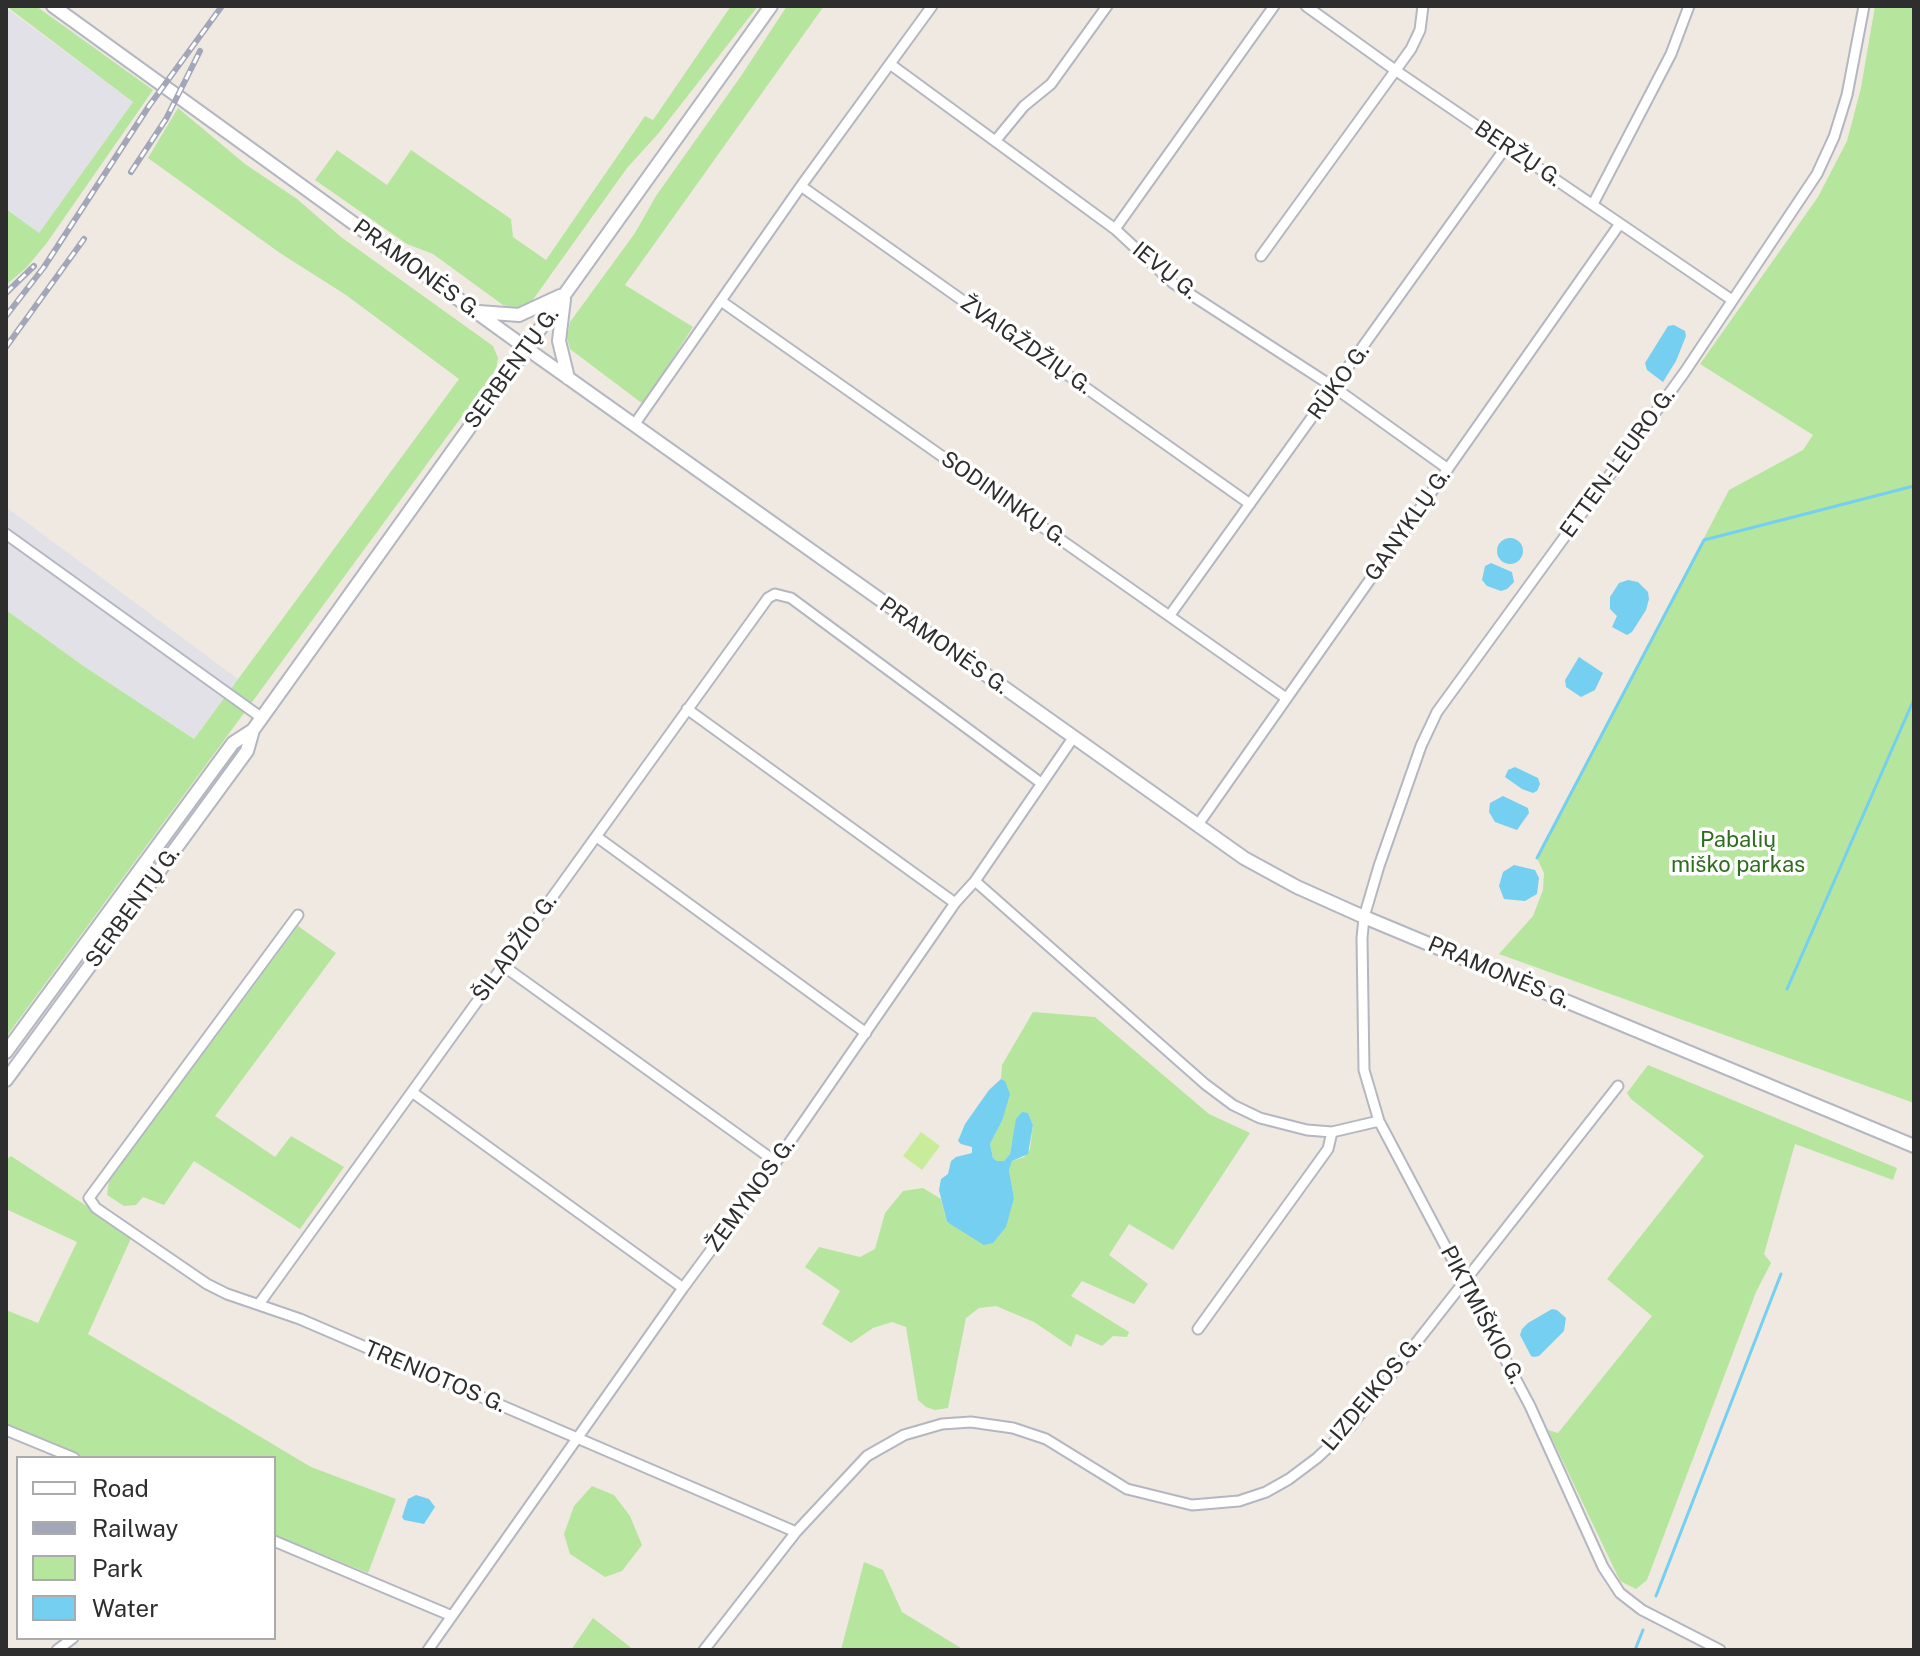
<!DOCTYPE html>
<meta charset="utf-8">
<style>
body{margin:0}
#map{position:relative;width:1920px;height:1656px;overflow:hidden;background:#efe9e1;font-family:"Public Sans",sans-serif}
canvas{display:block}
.frame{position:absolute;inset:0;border:8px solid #2e2e2e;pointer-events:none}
.legend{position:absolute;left:16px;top:1456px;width:260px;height:184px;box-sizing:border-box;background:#fff;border:2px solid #ababab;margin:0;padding:10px 14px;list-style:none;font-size:24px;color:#2e2e2e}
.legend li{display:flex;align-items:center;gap:16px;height:40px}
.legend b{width:40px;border:2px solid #ababab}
</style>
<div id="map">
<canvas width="1920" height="1656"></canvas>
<div class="frame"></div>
<ul class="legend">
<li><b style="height:10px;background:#fff"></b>Road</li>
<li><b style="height:10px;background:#a3a6b8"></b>Railway</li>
<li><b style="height:22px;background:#b6e59e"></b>Park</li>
<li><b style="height:22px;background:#75cff0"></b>Water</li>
</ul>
</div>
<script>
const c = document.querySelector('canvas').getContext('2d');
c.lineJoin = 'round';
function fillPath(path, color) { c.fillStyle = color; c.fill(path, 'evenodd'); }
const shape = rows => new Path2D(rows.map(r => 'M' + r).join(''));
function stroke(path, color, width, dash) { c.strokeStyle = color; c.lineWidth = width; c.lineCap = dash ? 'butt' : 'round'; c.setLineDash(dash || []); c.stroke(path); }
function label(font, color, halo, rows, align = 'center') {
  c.font = font + ' "Public Sans",sans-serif'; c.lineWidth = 7; c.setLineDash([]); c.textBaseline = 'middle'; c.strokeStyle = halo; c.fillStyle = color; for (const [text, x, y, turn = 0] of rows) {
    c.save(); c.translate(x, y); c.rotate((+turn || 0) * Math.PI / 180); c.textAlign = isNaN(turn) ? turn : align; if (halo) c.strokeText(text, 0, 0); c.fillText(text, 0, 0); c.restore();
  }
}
fillPath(shape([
 [6,8,133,102,39,233,6,209],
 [6,507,238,679,194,739,82,665,6,610]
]), '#e3e1e8');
fillPath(shape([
 [6,6,36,6,153,90,46,244,26,268,6,285,6,209,39,233,133,102],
 [731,6,758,6,657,135,627,168,532,301,523,306,513,308,503,305,433,254,407,244,315,180,337,150,387,185,411,150,511,219,513,237,546,260,645,116,653,120],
 [787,6,824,6,625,285,693,327,643,404,570,349,567,337,570,322,635,233,656,196,741,76],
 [1875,6,1914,6,1914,1103,1499,954,1533,916,1543,890,1544,873,1537,858,1729,490,1803,450,1813,435,1700,364,1818,197,1847,141,1861,88],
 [178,108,245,164,297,199,341,237,493,346,498,358,496,370,6,1037,6,610,82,665,194,739,459,379,346,295,280,253,148,158],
 [298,926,336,953,215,1116,275,1157,291,1136,344,1167,300,1229,194,1161,164,1205,143,1197,136,1205,124,1206,107,1195,109,1181],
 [1033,1012,1095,1017,1209,1114,1250,1133,1173,1250,1129,1224,1109,1255,1148,1284,1134,1304,1082,1281,1071,1296,1129,1332,1127,1337,1113,1336,1102,1346,1076,1334,1071,1347,1034,1322,996,1306,979,1308,966,1318,948,1408,935,1410,926,1407,918,1400,906,1327,892,1322,873,1328,851,1343,822,1324,840,1291,805,1267,819,1247,860,1257,875,1249,885,1213,903,1191,923,1188,941,1199,947,1223,1014,1198,1009,1170,1012,1161,1024,1157,1030,1149,1033,1125,1028,1113,1012,1142,1010,1154,1004,1161,997,1161,993,1158,990,1144,1002,1121,1005,1081,1001,1079,1002,1065],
 [1648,1065,1897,1168,1893,1180,1795,1144,1764,1254,1771,1263,1756,1292,1647,1580,1636,1589,1620,1581,1548,1430,1558,1433,1652,1316,1607,1279,1704,1156,1631,1099,1627,1093],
 [11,1156,132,1236,88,1334,311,1467,396,1499,368,1573,274,1535,274,1458,82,1458,6,1425,6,1310,38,1323,77,1242,6,1209,6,1160],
 [592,1486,614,1495,630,1516,642,1545,622,1571,605,1577,570,1554,564,1534,574,1506],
 [864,1562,883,1570,902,1612,964,1650,841,1650],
 [593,1618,634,1650,571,1650]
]), '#b6e59e');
fillPath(shape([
 [921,1132,940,1146,922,1170,903,1156]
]), '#c9ec9a');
fillPath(shape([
 [1674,325,1685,331,1686,336,1676,361,1663,382,1647,370,1645,363,1668,326],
 '1497 551a13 13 0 1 1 26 0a13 13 0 1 1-26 0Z',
 [1491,563,1512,572,1514,582,1507,589,1501,591,1487,586,1482,580,1485,566],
 [1628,580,1638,582,1648,592,1649,599,1646,610,1632,632,1627,635,1612,627,1617,616,1610,609,1610,597,1619,583],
 [1579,657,1603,673,1595,690,1581,697,1566,687,1565,680],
 [1515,767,1538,778,1540,784,1537,791,1533,793,1522,789,1505,777,1508,770],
 [1503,796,1528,808,1529,813,1517,830,1495,822,1489,812,1490,803],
 [1514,865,1535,870,1539,878,1537,894,1525,901,1504,899,1499,886,1503,872],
 [1001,1079,1005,1081,1010,1094,1002,1121,990,1144,993,1158,997,1161,1004,1161,1010,1154,1016,1119,1022,1112,1028,1113,1033,1125,1028,1154,1012,1161,1009,1170,1014,1198,1006,1227,993,1243,984,1245,947,1222,939,1190,941,1179,948,1174,951,1161,956,1157,972,1153,972,1147,961,1144,958,1141,965,1124,989,1090],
 [1552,1309,1557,1310,1566,1318,1564,1331,1539,1356,1534,1357,1531,1356,1520,1335,1522,1329,1528,1323],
 [416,1495,429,1499,435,1507,424,1524,404,1520,402,1517,408,1499]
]), '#75cff0');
stroke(shape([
 [1537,858,1704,540,1914,486],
 [1787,989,1914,699],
 [1656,1596,1781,1274],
 [1635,1650,1643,1630]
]), '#75cff0', 3);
const minor = shape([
 [1306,6,1395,70,1732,300],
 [890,64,1115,229,1173,283,1335,388,1448,469],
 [996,140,1024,106,1051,84,1107,6],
 [801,186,1250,504],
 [1593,204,1671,54,1689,6],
 [1115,229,1274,6],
 [1261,256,1411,49,1420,30,1423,6],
 [721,301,1286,698],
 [634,425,801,186,932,6],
 [6,534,262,718],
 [1170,615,1506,147],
 [687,709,955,903],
 [1197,826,1619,225],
 [597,837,866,1033],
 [975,881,1205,1084,1233,1105,1260,1118,1307,1130,1332,1132,1379,1121],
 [298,915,89,1198,96,1208,207,1284,227,1294,300,1319,796,1532],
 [502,965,776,1162],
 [412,1092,683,1288],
 [259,1304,768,598,775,594,791,598,1041,783],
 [1198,1329,1328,1149,1332,1132],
 [6,1430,74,1458],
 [274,1541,452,1616],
 [57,1650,73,1638],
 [428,1650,683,1288,776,1162,955,903,975,881,1073,738],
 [704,1650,796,1532,867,1456,904,1435,942,1424,971,1422,1013,1428,1046,1439,1127,1489,1192,1505,1239,1501,1266,1492,1289,1479,1317,1458,1350,1427,1618,1086],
 [1720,1650,1642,1610,1620,1593,1603,1567,1530,1406,1379,1121,1364,1070,1362,938,1364,917,1379,866,1421,746,1437,712,1684,373,1817,174,1834,137,1847,95,1864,6]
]);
const secondary = shape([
 [53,6,526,348,1244,858,1297,887,1364,917,1914,1146],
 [564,299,559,341,568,378],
 [479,312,519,315,560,296],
 [6,1052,233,743,253,730],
 [6,1080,247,751,253,730,771,6]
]);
stroke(minor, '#b4b7c1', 13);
stroke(secondary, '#b4b7c1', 16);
stroke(minor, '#fff', 9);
stroke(secondary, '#fff', 12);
const rail = shape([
 [131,172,166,119,200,51],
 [6,293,34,266],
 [6,316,44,267,149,106,222,6],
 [6,347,84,239]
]);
stroke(rail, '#a3a6b8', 6);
stroke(rail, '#fff', 3, [9]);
label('22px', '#2e2e2e', '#fff', [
 ["BERŽŲ G.",1518,154,34],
 ["PRAMONĖS G.",417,269,36],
 ["IEVŲ G.",1165,271,39],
 ["ŽVAIGŽDŽIŲ G.",1026,345,35],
 ["SERBENTŲ G.",512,368,-54],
 ["RŪKO G.",1339,382,-54],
 ["ETTEN-LEURO G.",1618,463,-54],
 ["SODININKŲ G.",1004,499,35],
 ["GANYKLŲ G.",1408,525,-55],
 ["PRAMONĖS G.",944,646,35],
 ["SERBENTŲ G.",133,907,-54],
 ["ŠILADŽIO G.",515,948,-54],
 ["PRAMONĖS G.",1499,973,23],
 ["ŽEMYNOS G.",751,1195,-54],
 ["PIKTMIŠKIO G.",1482,1315,62],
 ["TRENIOTOS G.",435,1377,23],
 ["LIZDEIKOS G.",1372,1394,-50]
]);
label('22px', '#2c6e1b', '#fff', [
 ["Pabalių",1738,840],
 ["miško parkas",1738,865]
]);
</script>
